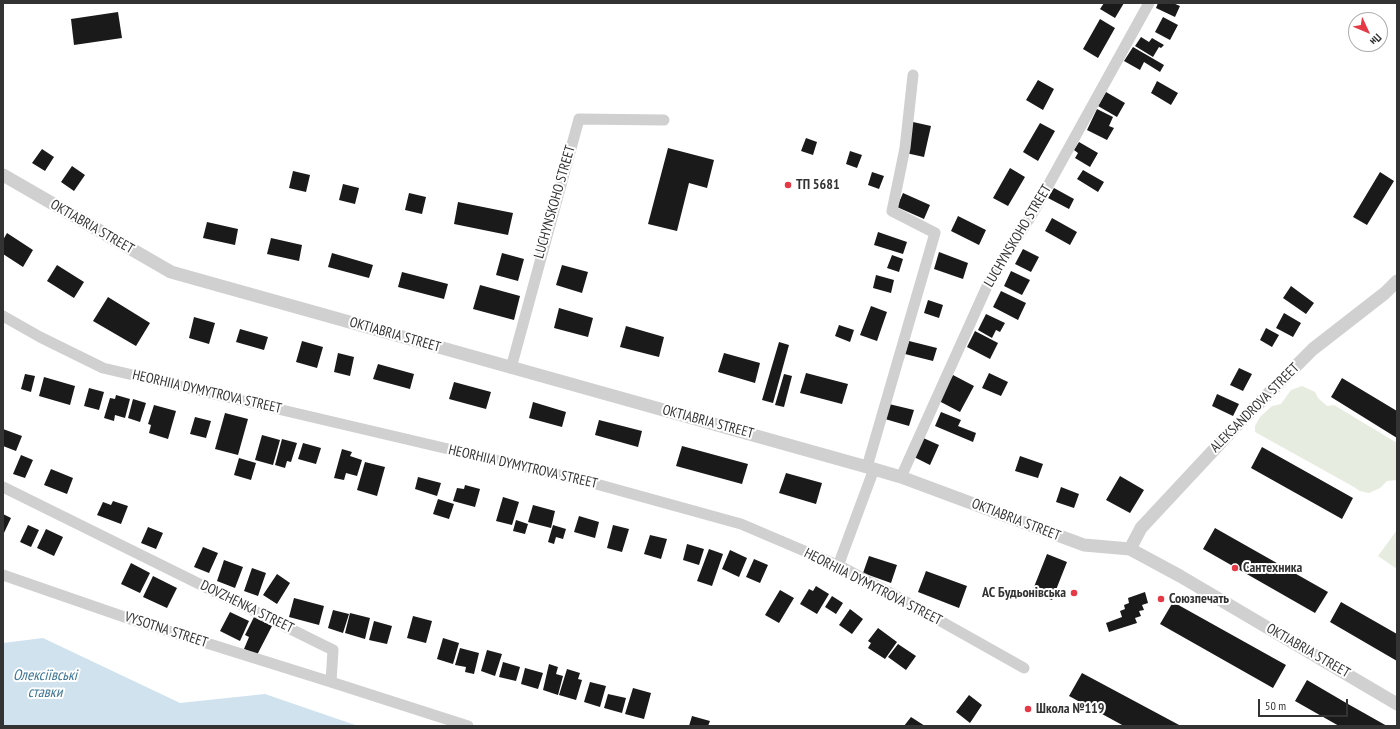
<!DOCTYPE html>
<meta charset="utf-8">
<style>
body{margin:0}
#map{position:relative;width:1400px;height:729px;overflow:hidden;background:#fff;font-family:"PT Sans Narrow",sans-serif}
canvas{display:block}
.frame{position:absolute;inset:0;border:4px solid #333;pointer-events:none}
.north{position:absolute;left:1348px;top:12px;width:40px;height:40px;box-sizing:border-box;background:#fff;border:1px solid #adadad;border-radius:50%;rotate:134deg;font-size:11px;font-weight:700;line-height:16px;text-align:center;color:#333}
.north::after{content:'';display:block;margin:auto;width:14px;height:18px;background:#e63946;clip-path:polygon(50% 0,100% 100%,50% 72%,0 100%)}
.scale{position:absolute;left:1258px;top:699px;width:90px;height:18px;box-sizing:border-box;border:2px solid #333;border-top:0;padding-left:5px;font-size:12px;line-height:14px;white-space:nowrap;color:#333;-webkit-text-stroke:3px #fff;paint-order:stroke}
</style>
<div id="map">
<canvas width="1400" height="729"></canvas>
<div class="frame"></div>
<div class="north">Пн</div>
<div class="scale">50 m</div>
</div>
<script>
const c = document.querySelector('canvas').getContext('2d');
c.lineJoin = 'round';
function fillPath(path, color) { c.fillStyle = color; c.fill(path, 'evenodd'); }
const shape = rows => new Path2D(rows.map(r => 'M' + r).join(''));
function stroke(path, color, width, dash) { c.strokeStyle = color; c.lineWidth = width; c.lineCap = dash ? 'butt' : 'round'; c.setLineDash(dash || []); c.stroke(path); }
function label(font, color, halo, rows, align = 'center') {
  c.font = font + ' "PT Sans Narrow",sans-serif'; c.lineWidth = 4; c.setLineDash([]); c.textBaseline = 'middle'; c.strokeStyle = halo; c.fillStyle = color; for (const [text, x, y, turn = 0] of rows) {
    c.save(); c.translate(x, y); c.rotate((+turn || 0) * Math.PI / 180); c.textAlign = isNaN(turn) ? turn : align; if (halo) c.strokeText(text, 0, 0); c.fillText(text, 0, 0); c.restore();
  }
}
fillPath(shape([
 [1302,386,1315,392,1318,398,1327,406,1334,405,1397,443,1397,480,1387,481,1380,488,1369,493,1360,491,1354,487,1255,432,1255,426,1260,417,1272,406,1281,404,1291,390],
 [1397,530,1397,569,1378,556]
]), '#e6ecdf');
fillPath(shape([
 [43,638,180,703,265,694,358,726,3,726,3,643]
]), '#cfe2ee');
fillPath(shape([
 [1104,3,1124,3,1115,18,1100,9],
 [1158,3,1173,3,1180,6,1175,17,1156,8],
 [118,12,122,38,74,45,71,19],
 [1163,17,1178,25,1170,40,1155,32],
 [1100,19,1115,28,1098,58,1083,49],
 [1141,37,1149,42,1152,38,1164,45,1161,48,1159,47,1153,57,1135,46],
 [1133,47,1164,65,1160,72,1144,62,1140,70,1124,61],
 [1038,80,1054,89,1043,110,1026,100],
 [1157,81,1178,93,1171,105,1151,93],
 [1106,92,1125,103,1117,117,1098,106],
 [1097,109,1113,117,1109,126,1114,128,1107,140,1087,130],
 [913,122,931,126,924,157,906,153],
 [1040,123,1055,131,1038,161,1023,152],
 [806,138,817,142,813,155,801,151],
 [1079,142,1098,153,1090,167,1075,158,1078,153,1074,150],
 [668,148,714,160,707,188,689,183,677,231,648,224],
 [42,149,54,157,45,171,32,163],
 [850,151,862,155,857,168,846,164],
 [72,166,85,175,74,191,61,182],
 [1010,168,1025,177,1008,206,993,198],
 [1083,170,1104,182,1098,192,1077,179],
 [293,171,310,175,306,192,289,188],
 [872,172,884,176,879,189,868,185],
 [1380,172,1394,181,1367,225,1353,217],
 [343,184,359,188,355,204,339,200],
 [1054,188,1074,199,1069,209,1048,198],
 [409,193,426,197,422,214,405,210],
 [903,193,930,205,924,219,897,207],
 [458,202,513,213,508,235,454,224],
 [958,216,986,230,979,245,951,231],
 [1052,218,1077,232,1070,245,1045,231],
 [207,222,238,229,235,245,203,238],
 [878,232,907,242,903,254,874,245],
 [7,233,33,250,23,267,3,254,3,240],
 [271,238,302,245,299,261,267,254],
 [1023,249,1039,257,1031,272,1015,264],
 [939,252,968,263,963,279,934,269],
 [332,253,373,265,369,278,328,267],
 [502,253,524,259,518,281,496,275],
 [892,255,903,259,899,272,887,268],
 [57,265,84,282,74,298,47,281],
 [562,265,588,272,582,293,556,285],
 [1011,271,1030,280,1022,295,1004,286],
 [402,272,448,284,444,299,398,287],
 [876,275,894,280,891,293,873,288],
 [480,285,520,296,514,320,473,309],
 [1291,286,1314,303,1306,314,1283,298],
 [1001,291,1026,303,1018,320,993,307],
 [108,297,150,323,136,346,93,321],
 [928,300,943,305,939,318,924,313],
 [871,306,887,312,877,341,860,335],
 [559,308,593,318,588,337,554,328],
 [1284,313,1301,323,1293,337,1276,328],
 [986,314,1005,323,1000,332,996,330,992,338,978,330],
 [194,317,215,323,209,344,189,338],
 [839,325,854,330,850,342,835,336],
 [626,326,664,337,659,357,620,347],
 [1266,328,1279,335,1272,347,1260,340],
 [240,329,268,337,264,350,236,342],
 [975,331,998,343,990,359,967,347],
 [302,341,323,347,317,368,296,362],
 [909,341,937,348,933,361,905,354],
 [779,342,789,345,773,403,762,400],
 [338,353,354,357,350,376,334,372],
 [724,353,760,363,755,383,718,372],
 [378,364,414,374,410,389,373,379],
 [1239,368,1252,374,1243,391,1230,385],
 [806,373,848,384,842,404,800,393],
 [989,373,1008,382,1001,396,982,388],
 [25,374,35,376,31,392,21,389],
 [784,374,792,376,784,407,775,405],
 [953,375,974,386,960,412,939,401],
 [44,377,75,386,70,405,39,396],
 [1342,378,1397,411,1397,438,1331,397],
 [454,382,491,392,486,409,449,399],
 [89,388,104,392,99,410,84,406],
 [1217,394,1239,404,1233,416,1212,406],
 [116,395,130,399,125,418,115,415,114,421,104,418,110,398,115,399],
 [133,399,146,403,140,422,128,418],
 [533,402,566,412,562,427,529,418],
 [889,404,914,410,909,426,885,419],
 [154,405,176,411,168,439,149,433,151,425,148,424],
 [941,412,961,420,958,426,976,433,973,442,935,426],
 [225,413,248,419,238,455,215,449],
 [195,417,211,421,206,438,190,434],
 [599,420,642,431,638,447,595,435],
 [3,429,22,436,16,451,3,446],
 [262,435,280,440,273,465,255,460],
 [921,437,939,445,930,465,912,456],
 [282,439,297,443,291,462,287,461,285,468,275,465],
 [303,443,321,448,316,464,298,459],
 [682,446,748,464,742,484,676,466],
 [1262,447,1353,498,1342,519,1251,468],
 [342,449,352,452,350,456,362,460,357,476,346,473,344,480,334,478],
 [21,455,33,460,25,478,13,474],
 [1020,456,1043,464,1038,478,1015,471],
 [239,458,256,463,251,480,234,475],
 [365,462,385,467,377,496,357,490],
 [51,469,73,478,67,494,44,485],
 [786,473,822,483,816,504,779,493],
 [1120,476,1144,490,1130,513,1106,500],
 [418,477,441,483,437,496,415,489],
 [465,485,480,489,475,507,453,501,457,488,464,489],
 [1061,487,1079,494,1074,508,1056,502],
 [503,497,519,502,512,525,496,521],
 [438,499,454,504,449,519,433,514],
 [113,501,128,506,121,524,97,515,103,502,111,505],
 [533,505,555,511,551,528,528,522],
 [3,514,11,518,3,535],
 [579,516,599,522,595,538,574,532],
 [516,520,528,524,525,534,513,531],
 [28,525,39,530,31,547,20,542],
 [553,525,566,529,563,539,556,537,554,544,548,542],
 [613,525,629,529,622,552,607,548],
 [148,527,163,533,156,549,141,543],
 [1215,528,1328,592,1315,613,1203,549],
 [46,529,63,537,54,556,37,548],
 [650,535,667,539,661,559,644,554],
 [687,544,704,549,699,565,683,560],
 [203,547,218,553,209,573,194,567],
 [709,549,723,554,712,586,697,581],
 [730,550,747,558,739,577,722,569],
 [1047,554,1067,562,1052,600,1032,592],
 [869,556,897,565,891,583,863,573],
 [754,559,768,565,760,583,746,577],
 [224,560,243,567,235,588,217,581],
 [131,563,150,573,140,593,121,584],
 [252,568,266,573,258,596,244,591],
 [926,571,967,586,959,608,918,592],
 [277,574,290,583,277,604,263,595],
 [153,576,177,588,167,608,143,597],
 [816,586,829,594,817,614,800,604,809,589,813,591],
 [780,590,794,598,779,623,765,615],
 [1145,592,1148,603,1142,605,1144,610,1139,611,1141,616,1135,618,1137,623,1109,632,1106,623,1122,617,1120,611,1125,609,1124,605,1129,603,1128,598],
 [832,596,843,603,836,614,825,607],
 [294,598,324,606,319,625,289,617],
 [1173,602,1286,665,1273,688,1160,624],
 [1341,602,1397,634,1397,661,1330,622],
 [850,609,863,619,852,634,839,625],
 [333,610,349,614,343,633,328,628],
 [230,612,249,621,240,641,220,631],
 [350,613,370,618,365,639,345,633],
 [413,616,432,621,426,643,407,638],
 [254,617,272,626,257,655,244,649,249,637,245,635],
 [374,621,392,626,387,644,369,640],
 [878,628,897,642,885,659,868,648,871,643,868,641],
 [443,638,459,643,453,664,437,659],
 [898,644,916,656,906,670,888,657],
 [460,648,479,653,474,674,465,672,466,667,455,665],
 [487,650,502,654,495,676,481,671],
 [503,662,520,667,516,681,499,677],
 [549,664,558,667,556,674,563,676,558,695,543,690],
 [525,668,543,673,538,689,521,684],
 [567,669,580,673,578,679,582,680,576,700,559,695],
 [1082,673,1181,726,1124,726,1069,696],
 [1307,680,1348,704,1387,726,1339,726,1295,701],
 [590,682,606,686,600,707,584,702],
 [633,688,651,693,644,719,625,714],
 [608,694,626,698,622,713,604,708],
 [969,695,982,705,970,723,956,712],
 [692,716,710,721,708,726,689,726],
 [911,717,925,726,904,726]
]), '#1a1a1a');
stroke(shape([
 [3,316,40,337,103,368,589,482,741,524,842,567,896,596,1024,668],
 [511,368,579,119,664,120],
 [867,467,935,233,892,211,905,148,913,75],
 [901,477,988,284,1034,211,1149,3],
 [3,487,333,650,331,682,468,726],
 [838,566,874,469],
 [3,575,133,620,331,682]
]), '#d0d0d0', 11);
stroke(shape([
 [3,175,171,272,867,467,901,477,1084,545,1130,549,1180,576,1397,704],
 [1130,549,1141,528,1238,424,1313,349,1385,293,1397,281]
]), '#d0d0d0', 13);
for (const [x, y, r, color] of [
 [788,185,4,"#e63946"],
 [1235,568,4,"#e63946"],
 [1074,593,4,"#e63946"],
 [1161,599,4,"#e63946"],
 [1028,709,4,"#e63946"]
]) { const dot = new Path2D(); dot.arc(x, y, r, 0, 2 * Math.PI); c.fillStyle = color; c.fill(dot); stroke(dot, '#fff', 1.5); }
label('bold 14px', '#333', '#fff', [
 ["ТП 5681",796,185],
 ["Сантехника",1243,568],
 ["АС Будьонівська",1066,593,"right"],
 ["Союзпечать",1169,599],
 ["Школа №119",1036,709]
], 'left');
label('14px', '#333', '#fff', [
 ["LUCHYNSKOHO STREET",555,202,-74],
 ["OKTIABRIA STREET",92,227,30],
 ["LUCHYNSKOHO STREET",1018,236,-59],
 ["OKTIABRIA STREET",395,335,16],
 ["HEORHIIA DYMYTROVA STREET",207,392,13],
 ["ALEKSANDROVA STREET",1255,408,-45],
 ["OKTIABRIA STREET",708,422,15],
 ["HEORHIIA DYMYTROVA STREET",523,467,13],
 ["OKTIABRIA STREET",1016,520,21],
 ["HEORHIIA DYMYTROVA STREET",873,587,27],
 ["DOVZHENKA STREET",247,607,26],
 ["VYSOTNA STREET",166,630,18],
 ["OKTIABRIA STREET",1308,651,30]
]);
label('italic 15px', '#3f7597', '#fff', [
 ["Олексіївські",45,676],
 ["ставки",45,693]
]);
</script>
